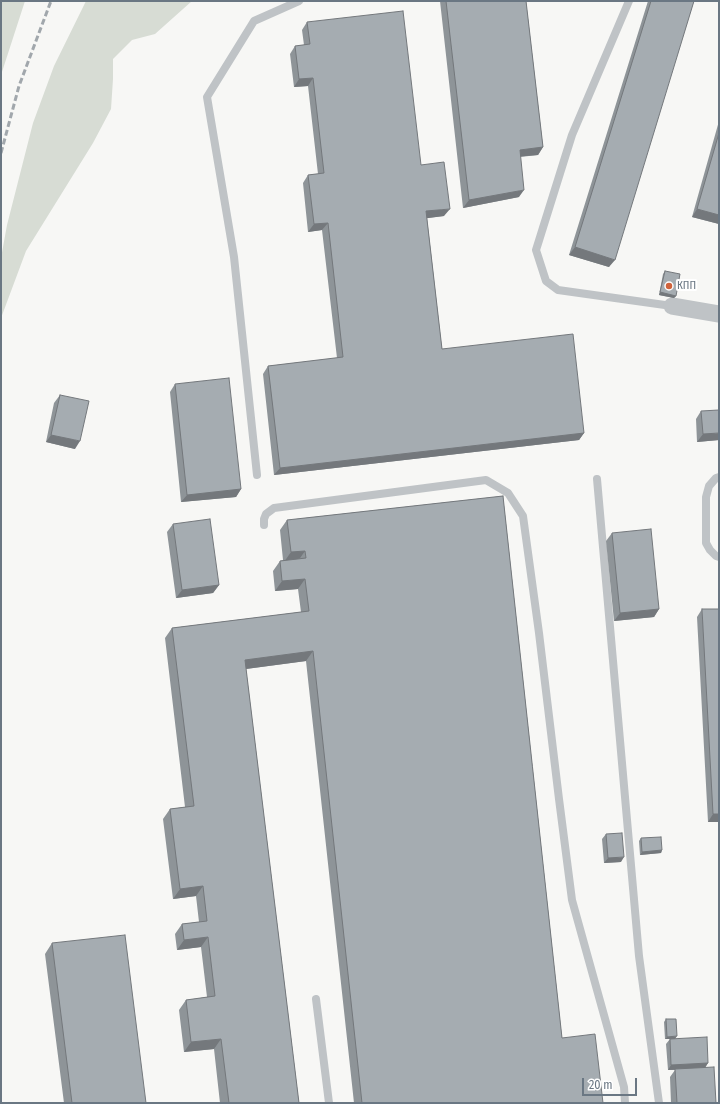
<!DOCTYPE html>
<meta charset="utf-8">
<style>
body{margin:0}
#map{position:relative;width:720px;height:1104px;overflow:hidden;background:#f7f7f5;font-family:"Fira Sans Condensed",sans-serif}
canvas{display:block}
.frame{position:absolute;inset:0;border:2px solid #6a7783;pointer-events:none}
.scale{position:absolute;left:582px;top:1078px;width:55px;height:18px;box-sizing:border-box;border:2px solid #6a7783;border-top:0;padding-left:5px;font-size:12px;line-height:14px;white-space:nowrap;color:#6a7783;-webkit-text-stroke:3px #fff;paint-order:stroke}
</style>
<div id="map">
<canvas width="720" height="1104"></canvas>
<div class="frame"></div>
<div class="scale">20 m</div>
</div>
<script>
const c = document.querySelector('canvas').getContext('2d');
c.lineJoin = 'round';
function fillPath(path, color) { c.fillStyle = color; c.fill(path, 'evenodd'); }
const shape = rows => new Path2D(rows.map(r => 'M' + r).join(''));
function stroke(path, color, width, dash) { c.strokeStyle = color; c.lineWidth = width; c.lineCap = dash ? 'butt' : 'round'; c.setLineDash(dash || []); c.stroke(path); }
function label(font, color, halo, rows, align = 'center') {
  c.font = font + ' "Fira Sans Condensed",sans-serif'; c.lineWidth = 4; c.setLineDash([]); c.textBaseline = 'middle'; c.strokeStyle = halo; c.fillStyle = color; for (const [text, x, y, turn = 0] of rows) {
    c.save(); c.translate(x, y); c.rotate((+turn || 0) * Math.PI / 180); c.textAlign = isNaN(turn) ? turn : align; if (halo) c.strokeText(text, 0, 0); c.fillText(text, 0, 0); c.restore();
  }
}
fillPath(shape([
 [1,1,25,1,1,75],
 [86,1,192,1,155,34,132,40,113,59,113,79,111,109,93,143,26,251,1,318,1,258,7,225,33,123,54,66]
]), '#d7dcd4');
stroke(shape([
 [629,1,572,135,536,250,546,281,558,290,672,306],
 [257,475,234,257,207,97,254,21,299,1],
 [719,477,716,478,709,486,706,497,706,543,710,550,716,556,719,557],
 [597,479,639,956,659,1103],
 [264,525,264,519,266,514,274,508,486,480,508,493,523,516,539,633,559,799,572,900,624,1087,625,1103],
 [316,999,329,1103]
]), '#bfc3c6', 8);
stroke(shape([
 [672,306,719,314]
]), '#bfc3c6', 17);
stroke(shape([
 [1,153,19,86,51,1]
]), '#a1a7ac', 3, [6, 3]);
fillPath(shape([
 [440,1,526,1,543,147,538,155,520,157,519,197,463,208],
 [648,1,694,1,609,267,569,255],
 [307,22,421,165,444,216,427,218,442,349,584,433,579,440,274,475,263,374,268,366,337,358,322,230,308,232,303,183,308,175,318,174,308,86,294,87,290,54,295,46,304,45,302,30],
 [719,121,719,224,692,217],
 [665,271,676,296,674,298,659,295,663,274],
 [175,384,241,489,236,497,181,502,170,392],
 [60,395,75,449,46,442,54,403],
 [701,411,719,440,697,442,696,419],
 [503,496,562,1038,603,1103,354,1103,306,661,246,669,299,1103,220,1103,214,1049,184,1052,179,1010,186,1000,207,997,201,947,177,950,175,934,182,924,199,922,196,896,173,899,163,819,170,809,185,807,165,638,172,628,301,612,298,589,275,591,273,571,280,561,283,560,280,530,287,520],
 [173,524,219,585,213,593,176,598,167,532],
 [612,533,659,609,654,617,614,621,606,541],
 [702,609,719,822,708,822,697,617],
 [606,834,621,862,604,863,602,839],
 [641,838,662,850,661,853,640,855,639,841],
 [52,943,146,1103,64,1103,45,954],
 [666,1019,675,1039,708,1063,705,1067,716,1103,671,1103,670,1077,675,1070,668,1070,666,1044,670,1039,665,1039,664,1022]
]), '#8e9498');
fillPath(shape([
 [313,78,308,86,294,87,299,79],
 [543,147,538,155,514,157,520,150],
 [524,190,519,197,463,208,469,200],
 [450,209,444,216,421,219,426,211],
 [697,209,719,215,719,224,692,217],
 [328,223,322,230,308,232,314,224],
 [575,247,615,260,609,267,569,255],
 [660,292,676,296,674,298,659,295],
 [584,433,579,440,274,475,280,468],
 [719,433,719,440,697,442,703,434],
 [51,435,80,441,75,449,46,442],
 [241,489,236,497,181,502,187,495],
 [305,551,298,561,284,562,291,552],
 [305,579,298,589,275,591,282,581],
 [219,585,213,593,176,598,182,590],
 [659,609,654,617,614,621,620,613],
 [313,651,306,661,238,670,245,660],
 [713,814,719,814,719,822,708,822],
 [662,850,661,853,640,855,642,852],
 [624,857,621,862,604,863,608,858],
 [203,886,196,896,173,899,180,889],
 [208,937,201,947,177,950,184,940],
 [677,1036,675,1039,665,1039,667,1037],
 [221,1039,214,1049,184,1052,191,1042],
 [708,1063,705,1068,668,1070,671,1065]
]), '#74787c');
const building = shape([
 [446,1,526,1,543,147,520,150,524,190,469,200,446,1],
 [651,1,694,1,615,260,575,247,651,1],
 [403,11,421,165,444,162,450,209,426,211,442,349,573,334,584,433,280,468,268,366,343,357,328,223,314,224,308,175,324,173,313,78,299,79,295,46,310,44,307,22,403,11],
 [719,133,719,215,697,209,719,133],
 [665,271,680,274,676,296,660,292,665,271],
 [229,378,241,489,187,495,175,384,229,378],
 [60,395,89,401,80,441,51,435,60,395],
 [719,410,719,433,703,434,701,411,719,410],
 [503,496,562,1038,595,1034,603,1103,362,1103,313,651,245,660,299,1103,229,1103,221,1039,191,1042,186,1000,215,996,208,937,184,940,182,924,207,921,203,886,180,889,170,809,194,806,172,628,309,611,305,579,282,581,280,561,306,558,305,551,291,552,287,520,503,496],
 [210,519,219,585,182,590,173,524,210,519],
 [651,529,659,609,620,613,612,533,651,529],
 [702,609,719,609,719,814,713,814,702,609],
 [622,833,624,857,608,858,606,834,622,833],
 [661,837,662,850,642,852,641,838,661,837],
 [125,935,146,1103,72,1103,52,943,125,935],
 [666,1019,676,1019,677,1036,667,1037,666,1019],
 [707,1037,708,1063,671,1065,670,1039,707,1037],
 [714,1067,716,1103,677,1103,675,1069,714,1067]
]);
fillPath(building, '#a5acb1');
stroke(building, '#74787c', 1);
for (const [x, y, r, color] of [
 [669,286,4,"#d0633c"]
]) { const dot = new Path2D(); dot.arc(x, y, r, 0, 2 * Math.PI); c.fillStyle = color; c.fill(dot); stroke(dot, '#fff', 1.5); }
label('11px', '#6a7783', '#fff', [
 ["КПП",677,286]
], 'left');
</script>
